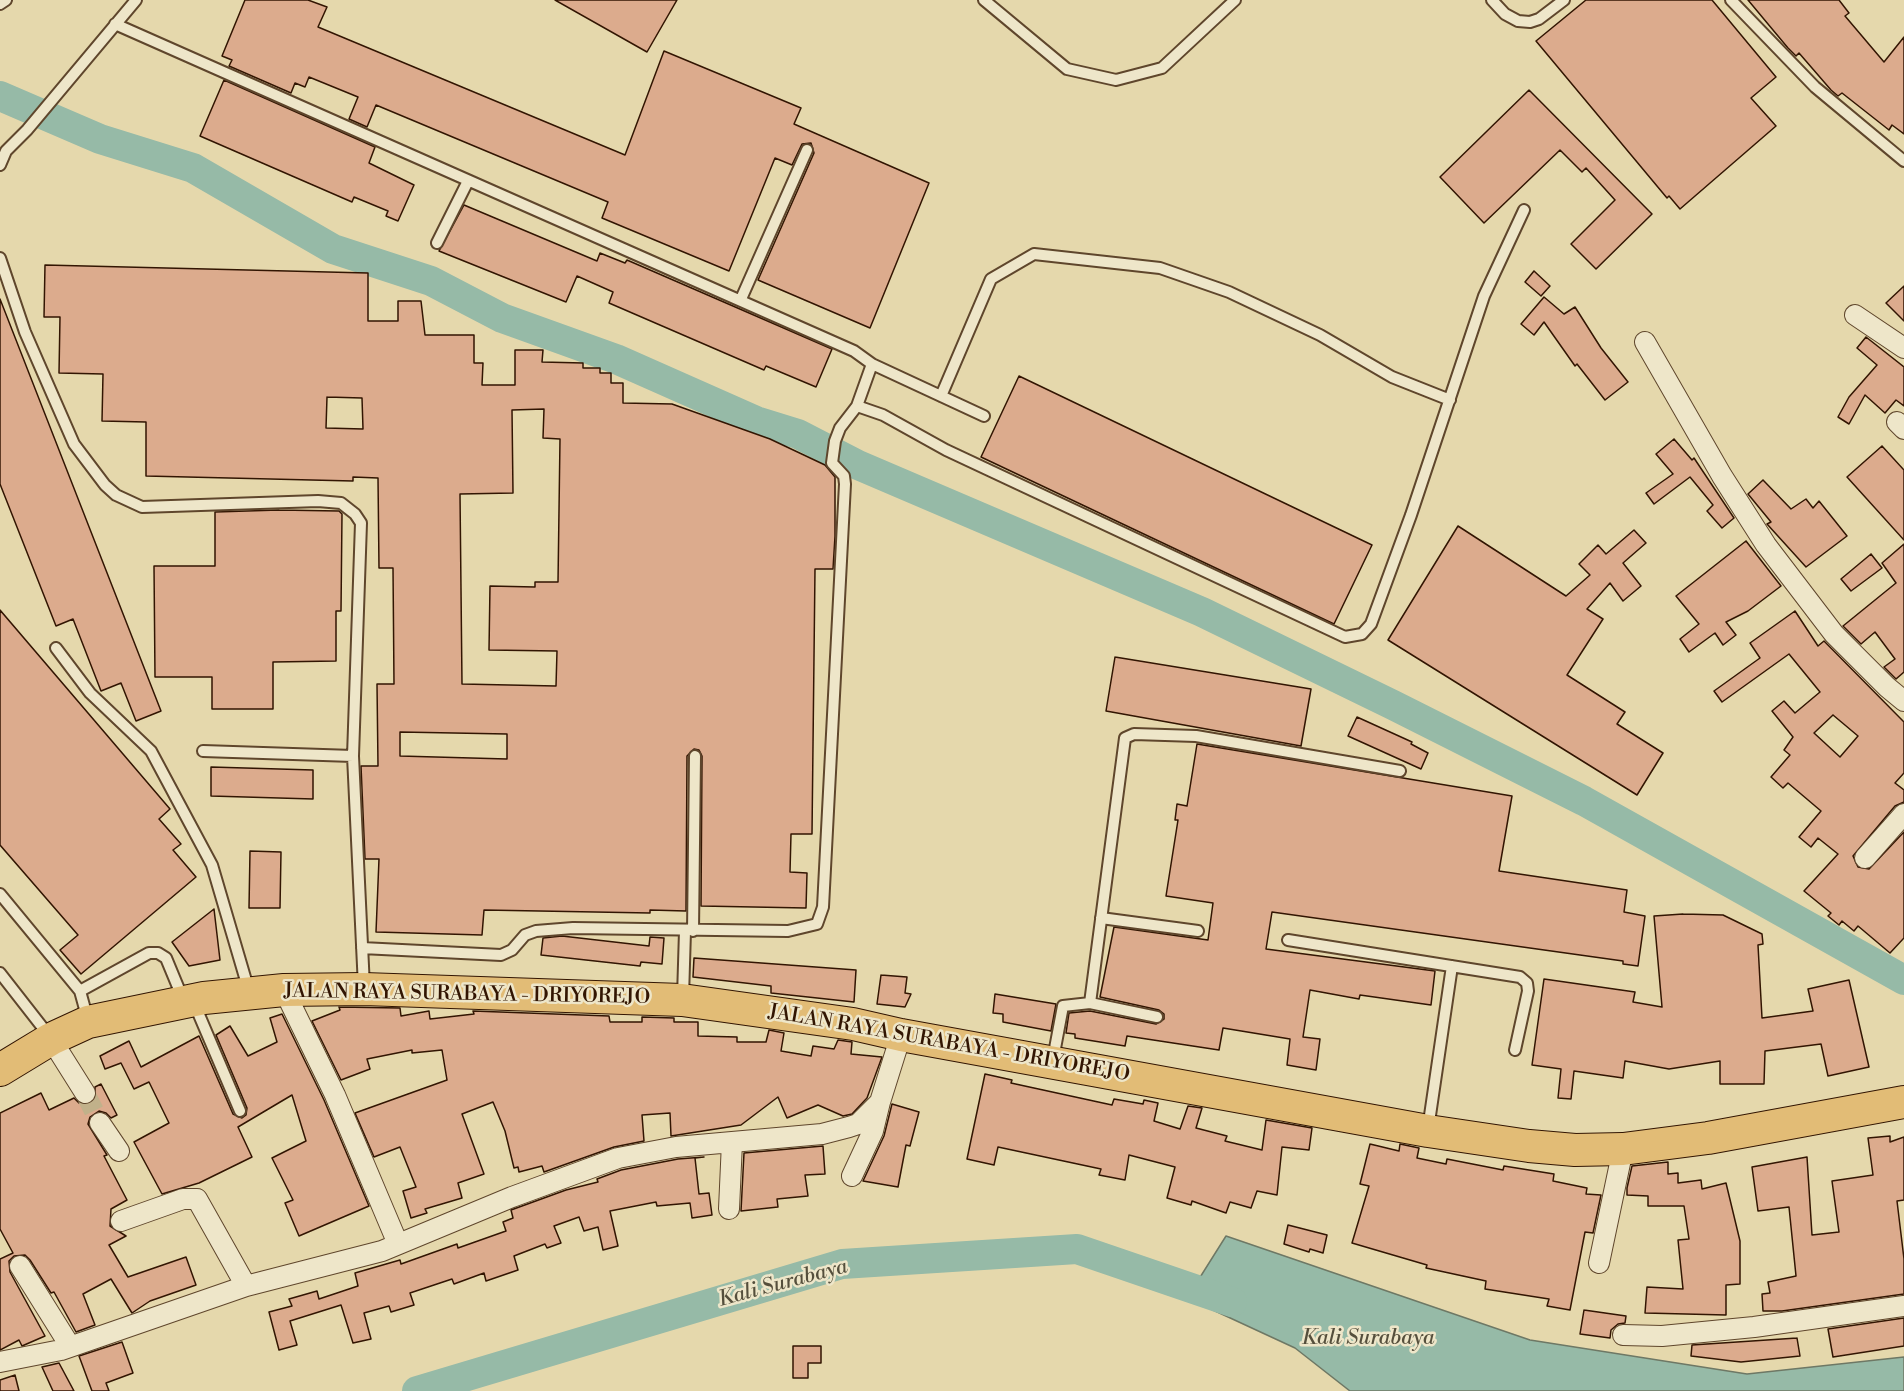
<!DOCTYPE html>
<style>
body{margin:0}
canvas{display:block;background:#e5d8ac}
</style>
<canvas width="1904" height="1391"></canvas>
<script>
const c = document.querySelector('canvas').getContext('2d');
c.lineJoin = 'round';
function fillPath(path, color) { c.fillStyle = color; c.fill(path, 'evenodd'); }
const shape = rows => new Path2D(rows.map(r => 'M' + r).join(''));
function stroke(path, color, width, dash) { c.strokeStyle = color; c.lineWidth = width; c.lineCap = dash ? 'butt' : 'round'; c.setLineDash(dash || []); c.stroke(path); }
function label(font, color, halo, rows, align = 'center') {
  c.font = font + ' "Libre Bodoni",serif'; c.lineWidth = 5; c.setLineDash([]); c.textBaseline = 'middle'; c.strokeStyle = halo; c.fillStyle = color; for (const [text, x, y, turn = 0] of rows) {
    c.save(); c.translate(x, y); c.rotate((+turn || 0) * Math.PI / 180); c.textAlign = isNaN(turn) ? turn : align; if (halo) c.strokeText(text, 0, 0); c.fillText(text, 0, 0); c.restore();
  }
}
const water = shape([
 [1226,1236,1530,1340,1747,1374,1904,1357,1904,1391,1350,1391,1295,1348,1187,1298,1226,1236]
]);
fillPath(water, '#96baa7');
stroke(water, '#6e7865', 1.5);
stroke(shape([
 [0,96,100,139,193,168,333,249,431,281,502,318,616,359,756,421,798,434,858,465,1202,612,1393,705,1584,801,1904,980],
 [417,1391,842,1264,1077,1249,1232,1302]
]), '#96baa7', 30);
const building = shape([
 [245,0,308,0,327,7,318,27,625,155,664,51,801,108,794,124,929,183,870,328,758,280,814,153,811,143,802,144,792,165,775,158,729,271,602,218,608,202,376,105,367,127,349,119,358,97,309,77,305,87,295,83,291,93,229,66,232,60,222,56,245,0],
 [555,0,677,0,647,52,555,0],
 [1586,0,1712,0,1776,77,1751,98,1776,126,1680,209,1669,196,1667,198,1536,41,1586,0],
 [1748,0,1839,0,1849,13,1845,16,1884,62,1904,37,1904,134,1892,125,1889,130,1842,93,1838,96,1831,90,1799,53,1796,56,1788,48,1748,0],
 [224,80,375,147,369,163,414,185,398,221,386,216,388,211,354,197,352,202,200,136,224,80],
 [1529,90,1652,214,1596,269,1571,244,1615,200,1586,168,1582,172,1560,150,1484,223,1440,177,1529,90],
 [464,205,597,261,600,253,625,263,627,260,832,349,816,387,766,366,764,370,609,303,613,292,577,276,566,302,439,251,464,205],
 [45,265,368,273,368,321,398,321,398,301,421,301,425,335,474,335,474,363,483,363,482,385,515,385,515,350,543,350,542,362,583,363,583,368,600,368,600,373,611,373,611,383,623,383,623,403,672,404,770,439,825,465,835,477,835,536,833,569,815,569,812,834,791,834,790,872,807,873,806,908,701,906,702,756,699,750,694,749,687,756,686,911,650,910,650,913,484,910,482,935,376,932,379,859,365,859,361,766,378,766,377,684,394,684,393,568,379,568,378,478,353,477,353,481,146,476,146,422,102,421,103,374,59,373,60,317,44,317,45,265],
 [327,397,362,398,363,429,326,428,327,397],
 [544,409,543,438,560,439,558,582,535,582,535,587,490,586,489,650,557,651,556,686,462,684,460,494,513,493,512,410,544,409],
 [400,732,507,734,507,759,400,756,400,732],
 [1534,271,1550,286,1541,296,1525,282,1534,271],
 [1904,286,1904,321,1886,303,1904,286],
 [1544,297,1564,314,1575,307,1601,348,1628,382,1605,400,1577,364,1575,366,1544,322,1534,335,1521,324,1544,297],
 [0,299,161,711,136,721,121,683,101,691,73,619,56,626,0,484,0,299],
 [1866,337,1904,367,1904,406,1896,400,1885,413,1865,395,1849,424,1838,417,1849,397,1877,365,1857,348,1866,337],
 [1019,376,1372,545,1334,624,981,457,1019,376],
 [1674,439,1692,460,1694,458,1734,518,1722,528,1707,511,1713,505,1690,477,1654,504,1646,493,1673,474,1656,454,1674,439],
 [1882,446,1904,470,1904,540,1847,477,1882,446],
 [1763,480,1791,509,1806,499,1813,508,1819,501,1847,536,1806,567,1767,524,1771,522,1748,494,1763,480],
 [279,510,339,511,342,514,341,611,336,611,336,661,273,662,273,709,212,709,212,677,155,677,154,566,215,566,215,512,279,510],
 [1458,526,1566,596,1590,575,1579,564,1598,545,1606,554,1634,530,1646,543,1623,563,1641,586,1623,601,1610,583,1587,609,1603,619,1567,675,1625,712,1617,724,1663,753,1637,795,1388,640,1458,526],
 [1746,541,1781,586,1748,611,1726,622,1736,635,1723,645,1715,633,1689,652,1680,639,1699,624,1676,596,1746,541],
 [1904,544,1904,672,1896,679,1884,667,1895,659,1875,632,1861,644,1843,626,1896,583,1882,563,1904,544],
 [1871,554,1882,568,1851,591,1841,579,1871,554],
 [0,610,170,809,159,819,181,844,173,850,196,877,81,974,60,950,78,935,0,845,0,610],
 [1795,611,1818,646,1824,641,1904,722,1904,773,1895,783,1904,790,1904,802,1895,806,1853,856,1858,867,1869,869,1904,832,1904,938,1890,953,1858,926,1854,931,1842,921,1839,925,1828,916,1831,913,1804,891,1838,854,1818,838,1811,847,1799,837,1821,811,1788,783,1783,788,1771,777,1790,755,1784,750,1793,737,1772,711,1784,701,1795,713,1820,692,1789,654,1722,702,1714,691,1760,658,1750,643,1795,611],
 [1833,715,1858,736,1840,757,1814,733,1833,715],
 [1115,657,1311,689,1301,746,1106,711,1115,657],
 [1357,717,1412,742,1411,744,1428,753,1421,769,1348,736,1357,717],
 [1197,744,1512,796,1499,871,1627,890,1624,912,1645,916,1638,966,1623,964,1623,961,1272,912,1266,949,1435,971,1431,1005,1360,995,1359,999,1310,990,1303,1037,1320,1039,1316,1070,1287,1065,1290,1039,1223,1028,1219,1050,1127,1036,1125,1046,1075,1038,1075,1034,1066,1033,1069,1013,1090,1011,1156,1024,1164,1019,1164,1014,1159,1010,1100,997,1114,927,1208,940,1213,903,1166,896,1178,820,1175,820,1177,804,1187,806,1197,744],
 [211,767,313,770,313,799,211,796,211,767],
 [250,851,281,852,280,908,249,908,250,851],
 [214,909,220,960,189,966,172,942,214,909],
 [1683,914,1723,915,1762,934,1763,944,1758,945,1762,1018,1813,1011,1808,989,1849,980,1869,1067,1828,1076,1821,1044,1765,1051,1764,1084,1720,1084,1720,1061,1669,1069,1625,1061,1623,1078,1574,1071,1571,1099,1558,1098,1561,1069,1532,1065,1544,979,1635,992,1633,1002,1662,1007,1654,916,1683,914],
 [562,936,649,946,650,937,664,938,662,964,641,962,640,966,541,955,543,938,562,936],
 [694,958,856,970,854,1002,771,993,771,986,693,977,694,958],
 [881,975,907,977,905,993,911,994,905,1007,877,1004,881,975],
 [995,994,1056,1004,1051,1031,1003,1022,1003,1014,993,1013,995,994],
 [339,1007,400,1008,401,1016,429,1011,430,1019,474,1014,473,1011,609,1016,610,1022,642,1022,642,1017,674,1018,674,1022,698,1022,698,1036,737,1037,737,1042,766,1042,769,1030,784,1033,781,1051,811,1056,813,1046,834,1049,838,1040,852,1042,851,1054,882,1057,867,1098,852,1114,843,1116,818,1105,787,1118,778,1097,741,1125,671,1136,670,1113,642,1115,644,1141,614,1147,544,1172,542,1166,519,1172,518,1167,514,1168,505,1131,493,1102,462,1114,484,1174,458,1183,462,1198,425,1209,427,1213,411,1218,403,1191,416,1187,400,1147,374,1157,355,1113,447,1080,442,1050,412,1053,412,1050,367,1059,370,1069,341,1080,312,1021,340,1010,339,1007],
 [282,1014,324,1100,369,1206,299,1236,285,1203,293,1200,272,1158,306,1141,292,1095,238,1127,252,1157,199,1183,162,1194,134,1142,169,1123,149,1082,134,1089,121,1063,105,1069,100,1056,129,1041,141,1067,199,1036,233,1114,242,1118,246,1115,247,1108,216,1035,230,1026,248,1056,277,1042,270,1018,282,1014],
 [985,1074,1012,1080,1011,1083,1112,1105,1114,1099,1143,1104,1144,1100,1158,1103,1154,1121,1180,1129,1188,1106,1202,1108,1196,1128,1227,1136,1225,1141,1262,1150,1266,1120,1312,1128,1309,1150,1282,1147,1277,1195,1257,1191,1251,1208,1230,1202,1226,1213,1192,1201,1191,1205,1167,1198,1175,1167,1129,1155,1125,1180,1099,1175,1101,1169,998,1147,994,1165,967,1159,985,1074],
 [101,1084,117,1115,111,1118,106,1113,99,1111,90,1117,88,1124,107,1155,104,1156,127,1200,111,1209,110,1226,126,1236,109,1245,128,1277,186,1257,196,1285,150,1301,132,1313,111,1279,83,1294,95,1325,76,1332,54,1292,51,1293,30,1260,25,1255,14,1256,9,1261,10,1272,45,1336,22,1346,19,1340,0,1350,0,1259,13,1253,0,1229,0,1113,41,1093,49,1110,74,1098,79,1103,86,1105,95,1099,95,1087,101,1084],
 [892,1104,919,1112,910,1146,906,1145,898,1187,863,1181,884,1136,892,1104],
 [1890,1136,1890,1142,1904,1137,1904,1200,1897,1201,1904,1259,1904,1294,1782,1311,1763,1311,1762,1294,1770,1293,1768,1282,1796,1276,1789,1207,1758,1211,1752,1167,1807,1157,1812,1235,1839,1232,1832,1181,1873,1175,1868,1138,1890,1136],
 [1370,1144,1399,1151,1400,1144,1419,1148,1417,1158,1446,1164,1447,1159,1503,1170,1504,1166,1554,1174,1553,1181,1587,1188,1586,1194,1601,1195,1593,1233,1585,1232,1570,1310,1547,1306,1549,1299,1485,1289,1486,1281,1426,1268,1427,1265,1352,1243,1369,1186,1360,1184,1370,1144],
 [823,1146,825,1174,805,1175,808,1196,777,1199,778,1207,741,1211,744,1153,823,1146],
 [704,1157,695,1158,699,1194,709,1193,712,1215,692,1218,690,1203,657,1206,656,1202,610,1211,618,1246,603,1250,598,1227,584,1231,579,1217,554,1226,561,1243,547,1248,545,1244,514,1256,518,1270,486,1281,484,1273,454,1284,452,1279,410,1293,414,1305,391,1312,389,1306,364,1313,371,1339,353,1343,341,1305,290,1321,297,1345,279,1350,269,1312,292,1306,289,1299,317,1291,319,1299,358,1286,355,1273,400,1260,401,1264,457,1244,458,1248,506,1231,503,1222,513,1218,511,1210,566,1190,598,1182,597,1179,621,1170,678,1159,704,1157],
 [1668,1162,1668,1174,1678,1173,1678,1183,1701,1180,1702,1189,1726,1183,1740,1241,1740,1284,1726,1285,1726,1315,1645,1313,1647,1287,1683,1289,1678,1240,1689,1239,1684,1206,1648,1206,1648,1196,1627,1195,1627,1188,1632,1166,1668,1162],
 [1288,1225,1327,1235,1323,1253,1310,1249,1309,1252,1284,1244,1288,1225],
 [1584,1310,1626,1316,1625,1323,1618,1324,1611,1330,1610,1338,1580,1334,1584,1310],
 [1904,1318,1904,1346,1833,1357,1828,1329,1904,1318],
 [1797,1338,1800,1356,1741,1362,1691,1356,1692,1345,1797,1338],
 [122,1342,133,1373,106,1383,109,1391,92,1391,79,1356,122,1342],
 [793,1346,821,1346,821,1363,808,1363,808,1378,793,1378,793,1346],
 [59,1363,74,1391,53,1391,42,1367,59,1363],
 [15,1375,19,1391,0,1391,0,1380,15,1375]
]);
fillPath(building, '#dcab8d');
stroke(building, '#321502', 1.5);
stroke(shape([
 [85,1093,100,1123]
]), '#c1b18a', 20, [20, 10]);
const lane = shape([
 [984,0,1067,69,1116,80,1162,68,1235,0],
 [1492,0,1505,14,1518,21,1530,22,1539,19,1564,0],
 [1731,0,1815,87,1904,161],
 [0,4,6,0],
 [115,24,854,351,872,364,857,406],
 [0,165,6,151,27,130,136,0],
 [437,243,468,181],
 [0,258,25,332,74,444,105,485,116,495,142,507,318,501,341,503,355,514,361,523,353,756,364,987],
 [741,299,807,150],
 [872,364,984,416],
 [941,396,991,279,1034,254,1160,268,1229,292,1320,335,1392,377,1450,400],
 [56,648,90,693,151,751,212,865,249,991],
 [203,751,353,756],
 [0,894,80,991,149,953,158,953,166,958,183,999],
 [1101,918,1198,931],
 [693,931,695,756],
 [1288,940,1520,977,1527,983,1528,991,1515,1050],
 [362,948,501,955,512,950,525,935,536,931,573,928,788,931,817,924,823,907,845,484,844,476,832,463,835,441,840,428,857,406,883,415,946,450,1345,637,1362,634,1371,624,1411,515,1484,296,1524,210],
 [0,973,50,1037],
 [80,991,88,1020],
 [683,997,685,931],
 [194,1003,240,1111],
 [1090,1003,1125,738,1134,734,1196,736,1400,771],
 [1053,1059,1063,1006,1090,1003,1157,1017],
 [1428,1129,1452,966]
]);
const street = shape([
 [1855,315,1904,348],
 [1645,342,1722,476,1766,545,1834,634,1887,687,1904,701],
 [1897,422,1904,429],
 [1865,858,1904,814],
 [284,990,335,1095,398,1244],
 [51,1039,85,1093],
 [100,1123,119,1151],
 [852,1176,873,1131,880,1102],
 [729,1209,732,1142],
 [121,1221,183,1199,197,1199,246,1286],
 [1599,1263,1623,1149],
 [20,1266,70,1346],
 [1623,1335,1662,1336,1754,1327,1904,1306],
 [0,1362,61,1350,246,1286,382,1251,512,1197,618,1158,676,1147,822,1134,849,1127,858,1124,880,1102,901,1035]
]);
const primary = shape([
 [0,1070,51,1039,88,1022,204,998,284,990,364,989,682,1000,853,1024,901,1035,1428,1131,1529,1146,1575,1150,1623,1149,1708,1138,1904,1102]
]);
stroke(lane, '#5f462c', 14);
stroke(street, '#5f462c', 22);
stroke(primary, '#321502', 34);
stroke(lane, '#eee6c9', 10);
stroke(street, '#eee6c9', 20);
stroke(primary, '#e2bc76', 32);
label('20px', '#321502', '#eee6c9', [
 ["JALAN RAYA SURABAYA - DRIYOREJO",467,995,1],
 ["JALAN RAYA SURABAYA - DRIYOREJO",949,1044,10]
]);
label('italic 21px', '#554f3c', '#eee6c9', [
 ["Kali Surabaya",783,1284,-15],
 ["Kali Surabaya",1368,1339]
]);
</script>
